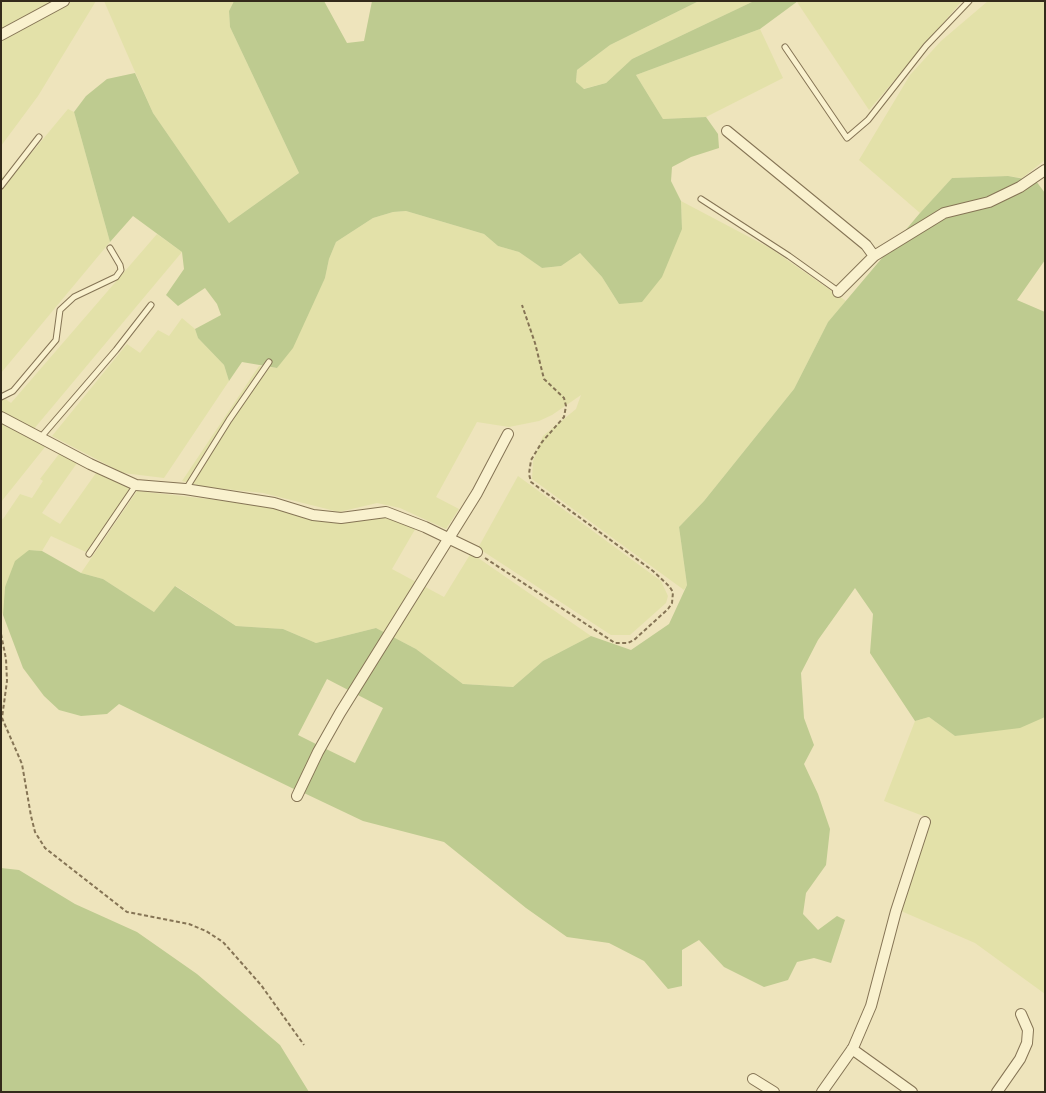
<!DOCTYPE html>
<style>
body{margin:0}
#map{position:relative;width:1046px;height:1093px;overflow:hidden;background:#eee4bc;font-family:"PT Serif",serif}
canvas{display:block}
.frame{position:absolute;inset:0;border:2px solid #342a1b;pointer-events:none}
</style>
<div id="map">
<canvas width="1046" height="1093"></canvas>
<div class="frame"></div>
</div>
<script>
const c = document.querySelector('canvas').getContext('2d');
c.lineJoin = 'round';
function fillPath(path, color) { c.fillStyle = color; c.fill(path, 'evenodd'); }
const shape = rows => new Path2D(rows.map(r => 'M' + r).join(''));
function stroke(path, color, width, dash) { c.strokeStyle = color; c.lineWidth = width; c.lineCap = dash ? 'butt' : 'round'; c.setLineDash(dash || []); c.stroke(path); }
fillPath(shape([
 [1,1,96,1,38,96,1,146],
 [104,1,234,1,229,11,230,27,299,173,229,223,153,113],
 [699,1,754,1,632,59,606,83,583,89,576,82,577,70,610,45],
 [962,1,869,110,797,2,798,1],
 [988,1,1045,1,1045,160,1022,178,1008,176,952,178,920,213,859,160,910,75,941,41],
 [760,29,783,78,706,117,663,119,636,75],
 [68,109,74,112,110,242,1,373,1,176,9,180],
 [681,201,770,248,846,301,828,322,794,389,704,501,679,527,687,585,684,590,532,479,533,461,543,436,576,409,581,395,552,415,539,421,509,427,477,422,436,497,459,509,446,529,400,508,377,503,339,512,263,493,205,487,182,481,259,366,277,368,325,278,329,259,336,242,373,218,393,212,406,211,484,234,498,246,519,252,542,268,561,266,580,253,602,277,619,304,682,229],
 [157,234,182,252,28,436,45,447,1,502,1,396,11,403],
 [182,318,195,329,198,338,224,365,229,381,164,478,123,473,52,436,127,344,140,353,158,330,169,336],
 [59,454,77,463,42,513,60,524,96,473,131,489,86,552,51,536,42,551,29,550,5,587,3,615,1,610,1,518,3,519,20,494,32,498,43,481,40,479],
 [518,476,661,581,668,596,666,603,630,635,611,635,478,548],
 [137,491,280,507,311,518,384,514,417,526,392,569,444,597,471,553,591,636,543,661,513,687,463,684,416,649,376,628,316,643,283,629,236,626,176,586,154,612,103,579,81,573],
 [929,717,955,736,1045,717,1045,994,975,943,901,911,931,819,884,801,915,721]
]), '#e3e1a9');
fillPath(shape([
 [234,1,324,1,347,43,364,41,372,1,699,1,610,45,577,70,576,82,584,89,606,83,632,59,754,1,798,1,760,29,636,75,663,119,706,117,718,134,719,148,691,157,672,167,671,181,681,201,682,229,662,277,642,302,619,304,602,277,580,253,561,266,542,268,519,252,498,246,484,234,406,211,393,212,373,218,336,242,329,259,325,278,293,348,277,368,242,362,229,381,224,365,198,338,195,329,221,315,217,304,205,288,178,306,166,295,184,269,182,252,133,216,110,242,74,112,86,96,107,79,135,73,153,113,229,223,299,173,230,27,229,11],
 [1008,176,1036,181,1045,193,1045,260,1017,300,1045,312,1045,717,1020,728,955,736,929,717,915,721,870,653,873,614,855,588,818,640,801,673,804,718,814,745,804,764,818,794,830,829,826,865,806,893,803,914,818,930,837,916,845,920,831,963,814,958,797,962,788,980,764,987,724,967,699,940,682,950,682,986,668,989,644,961,609,943,567,937,526,908,444,842,363,821,304,793,324,748,355,763,383,708,327,679,298,735,316,744,296,790,119,704,107,714,81,716,59,710,44,696,23,668,3,615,5,587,15,561,29,550,42,551,81,573,103,579,154,612,175,586,236,626,283,629,316,643,376,628,416,649,463,684,513,687,543,661,591,636,631,650,669,624,687,585,679,527,704,501,794,389,828,322,920,213,952,178],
 [1,868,19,870,75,904,137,932,197,974,280,1045,309,1092,1,1092]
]), '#becb90');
const lane = shape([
 [785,47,847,138,868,120,926,46,969,1],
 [1,186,39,137],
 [701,199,789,256,838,291],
 [1,397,13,391,56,340,60,310,74,297,116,277,121,270,120,265,110,248],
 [41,437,116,350,151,305],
 [186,489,229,420,269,362],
 [89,554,136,485]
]);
const street = shape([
 [1,35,64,1],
 [727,131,866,245,874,256,944,213,989,202,1020,187,1045,170],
 [838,292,874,256],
 [1,417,90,464,136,485,185,489,274,503,313,515,341,518,386,512,425,527,477,552],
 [297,796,318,752,340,713,477,493,508,434],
 [852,1049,912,1092],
 [753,1079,774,1092],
 [822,1092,853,1048,871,1006,896,911,925,822],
 [997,1092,1020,1059,1027,1043,1028,1030,1021,1014]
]);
stroke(lane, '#857455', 7);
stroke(street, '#857455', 12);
stroke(shape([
 [485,558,615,643,628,643,634,640,668,609,672,603,673,592,669,586,653,571,531,482,529,474,531,460,542,442,564,417,566,406,564,398,544,379,535,343,522,305],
 [1,634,6,659,7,681,2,718,22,764,31,816,35,832,45,848,127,912,189,924,206,931,223,942,261,985,304,1045]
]), '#857455', 2, [4, 2.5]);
stroke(lane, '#f9f1ce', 5);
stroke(street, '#f9f1ce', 10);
</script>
